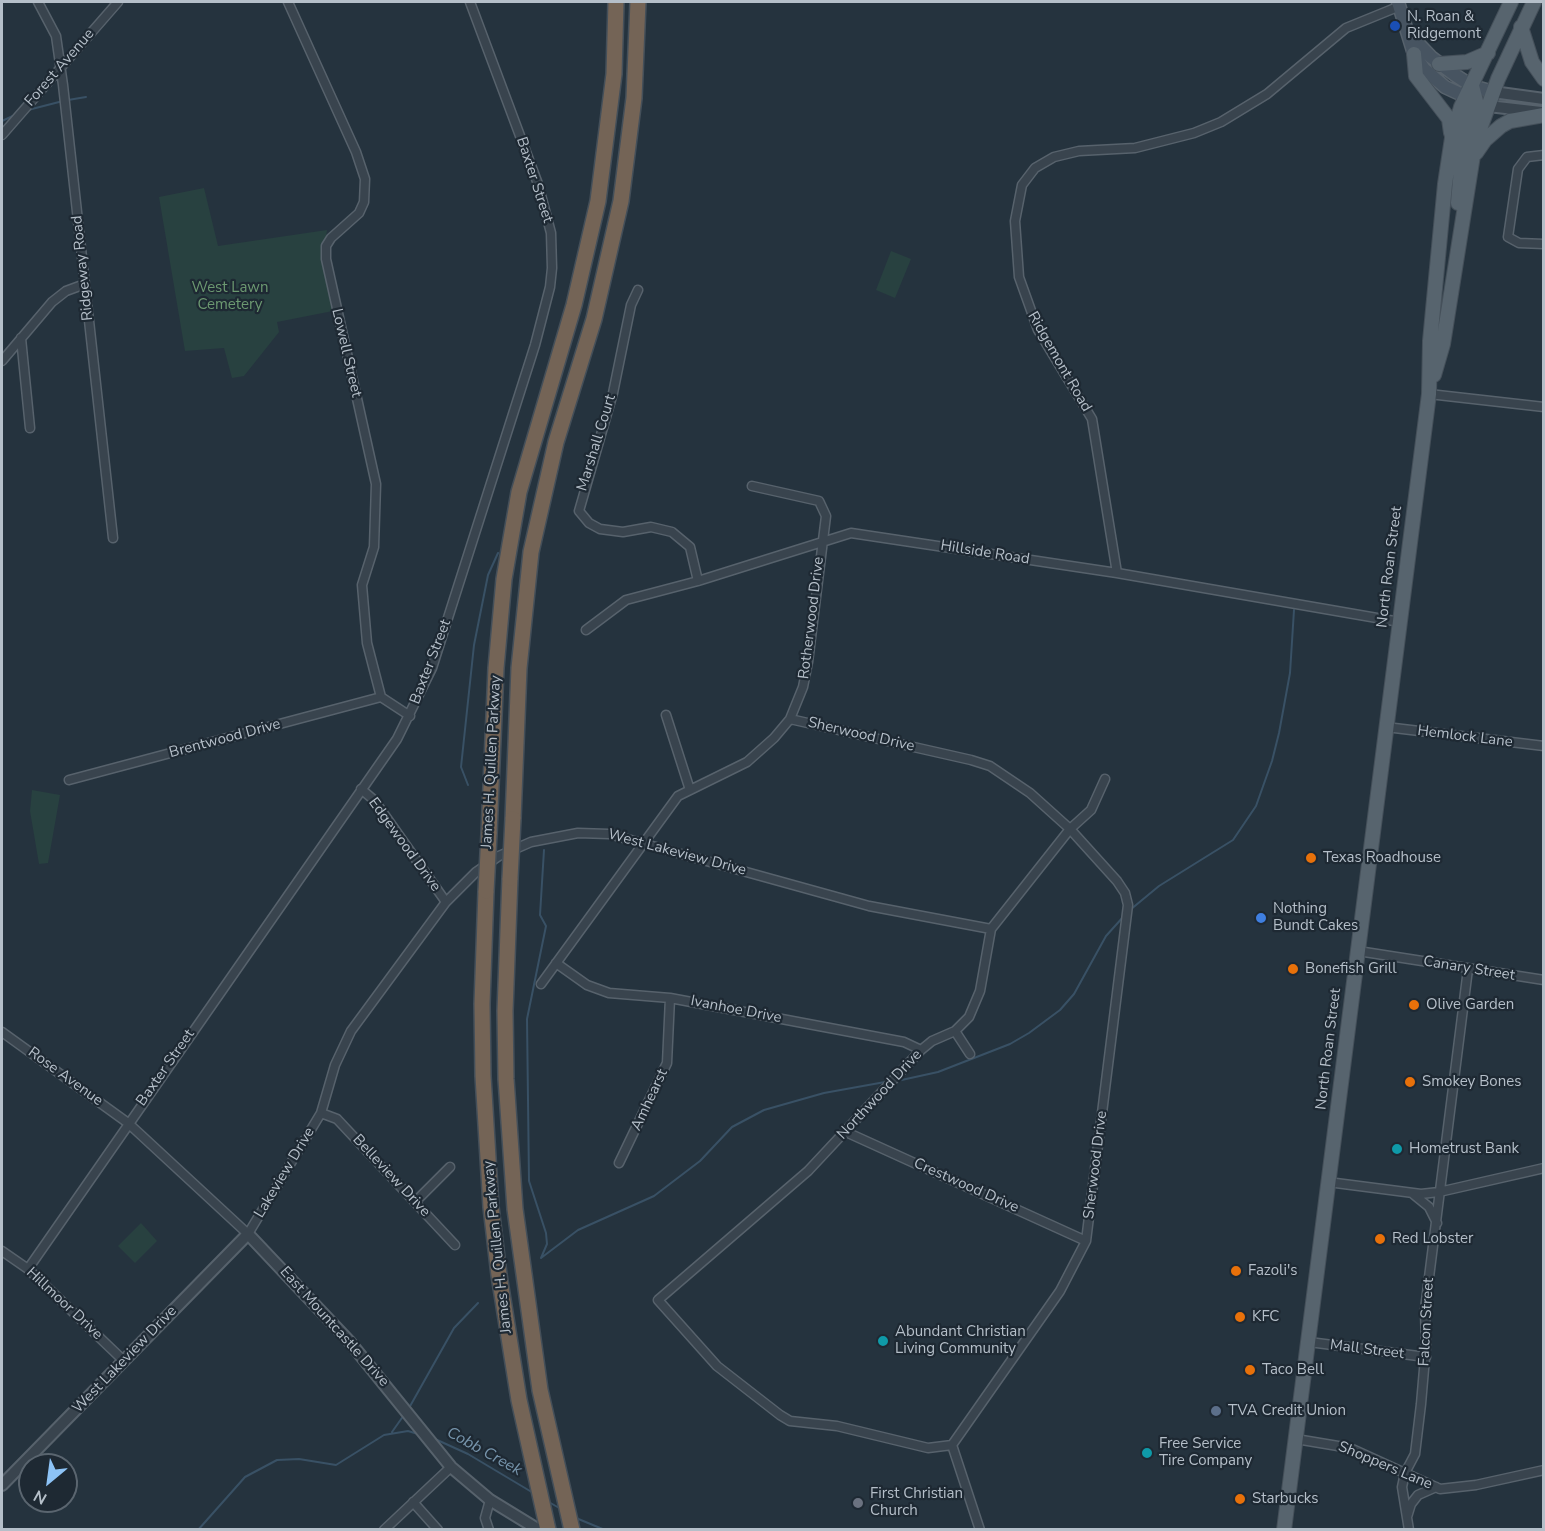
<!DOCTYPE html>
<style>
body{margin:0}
#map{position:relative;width:1545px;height:1531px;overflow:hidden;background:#25333e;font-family:"Nunito Sans",sans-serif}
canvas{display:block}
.frame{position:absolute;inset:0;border:3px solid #b5bfc9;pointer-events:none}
.north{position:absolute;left:18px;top:1453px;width:60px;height:60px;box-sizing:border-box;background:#1e2933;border:2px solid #5a656f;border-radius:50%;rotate:209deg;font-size:16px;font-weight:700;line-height:24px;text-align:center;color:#b5bfc9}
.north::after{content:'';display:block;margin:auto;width:21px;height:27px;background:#8dc3f6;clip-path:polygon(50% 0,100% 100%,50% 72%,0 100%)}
</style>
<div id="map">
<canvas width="1545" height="1531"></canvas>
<div class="frame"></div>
<div class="north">N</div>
</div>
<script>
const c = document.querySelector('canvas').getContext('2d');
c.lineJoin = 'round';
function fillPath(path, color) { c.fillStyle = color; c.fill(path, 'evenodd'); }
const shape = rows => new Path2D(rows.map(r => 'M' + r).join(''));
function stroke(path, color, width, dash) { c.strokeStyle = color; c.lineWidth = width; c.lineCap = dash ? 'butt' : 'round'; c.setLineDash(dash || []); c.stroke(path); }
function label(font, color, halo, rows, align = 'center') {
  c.font = font + ' "Nunito Sans",sans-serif'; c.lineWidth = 4.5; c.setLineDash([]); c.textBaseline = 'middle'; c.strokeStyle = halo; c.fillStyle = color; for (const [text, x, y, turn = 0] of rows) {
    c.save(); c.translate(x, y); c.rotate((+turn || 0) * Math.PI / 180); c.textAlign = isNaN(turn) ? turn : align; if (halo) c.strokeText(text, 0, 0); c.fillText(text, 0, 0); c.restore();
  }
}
fillPath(shape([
 [204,188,218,246,327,230,322,260,333,311,277,322,279,332,244,376,232,378,224,348,185,351,159,197],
 [891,251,911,259,895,298,876,290],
 [32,790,60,795,48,863,39,864,30,811],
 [141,1223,157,1241,135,1263,118,1246]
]), '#284140');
stroke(shape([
 [68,100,86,97],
 [28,110,63,101],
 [2,121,17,114],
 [468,785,461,767,474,645,488,575,498,553],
 [1130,910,1159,886,1233,840,1256,806,1272,761,1279,733,1290,673,1294,610],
 [897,1081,938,1072,1010,1044,1029,1033,1060,1010,1074,994,1106,936,1124,916],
 [541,1258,578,1230,654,1196,700,1161,732,1127,764,1110,824,1093,885,1082],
 [541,1258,547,1244,546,1233,529,1181,527,1019,546,926,540,915,544,850],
 [409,1408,454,1328,478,1303],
 [392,1432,404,1415],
 [435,1439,468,1454,535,1494],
 [547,1501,561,1509],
 [576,1518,605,1530],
 [198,1530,245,1477,277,1460,299,1459,336,1465,384,1435,408,1431,418,1434]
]), '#395165', 2);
const minor = shape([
 [38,2,56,36,63,85,113,538],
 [288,2,356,152,365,179,364,202,359,213,331,238,326,246,326,259,376,484,374,547,362,585,367,643,381,697,410,716],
 [2,135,118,2],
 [1544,155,1527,157,1518,169,1508,237,1519,243,1544,244],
 [638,290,631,305,613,393,579,511,589,523,600,529,623,532,651,527,672,532,690,547,698,581],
 [21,338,30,428],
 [2,361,52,302,66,291,85,284],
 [1429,394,1544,407],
 [1117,573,1092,419,1038,330,1019,277,1015,221,1022,185,1035,168,1054,157,1079,151,1135,148,1194,133,1221,122,1267,94,1346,28,1400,6],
 [586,630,626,600,698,581,851,533,1117,573,1400,622],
 [666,715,690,790],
 [790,719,971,760,990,766,1030,793,1070,829,1117,881,1125,893,1128,905,1086,1241,1060,1291,952,1445,928,1448,837,1426,790,1421,780,1415,717,1366,658,1300,808,1171,921,1050,932,1041,955,1031,969,1017,980,991,991,929,1070,829,1091,810,1105,779],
 [1386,727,1544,746],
 [69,780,381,697],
 [361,789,374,800,446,902],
 [1358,951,1544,980],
 [556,963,587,985,609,993,670,998,904,1042,921,1050],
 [541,984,678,796,747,762,774,738,790,719,803,687,808,662,826,516,819,501,752,486],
 [955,1031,970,1054],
 [2,1032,128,1123,248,1234,321,1113,335,1065,351,1031,446,902,476,872,499,856,531,842,578,833,609,834,869,906,991,929],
 [321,1113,337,1119,455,1245],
 [846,1132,1086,1241],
 [619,1163,667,1063,670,998],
 [1328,1182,1421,1194,1439,1192,1544,1168],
 [1413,1194,1429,1207,1437,1223],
 [416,1201,450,1167],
 [2,1251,28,1269,124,1361],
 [28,1269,397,739,432,668,535,345,550,287,552,268,551,233,538,184,470,2],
 [1309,1342,1426,1357],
 [1296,1439,1350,1448,1440,1489,1476,1485,1544,1470],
 [952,1445,980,1530],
 [413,1502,438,1530],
 [1407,1517,1411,1504,1418,1495,1436,1487],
 [384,1530,451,1467],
 [489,1530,485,1518,490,1500],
 [1409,1530,1402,1487,1405,1473,1415,1454,1421,1404,1426,1346,1425,1309,1468,969]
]);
const tertiary = shape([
 [1493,92,1544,99],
 [1488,106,1541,112],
 [2,1485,248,1234,349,1341,451,1467,490,1500,539,1530]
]);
const secondary = shape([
 [1398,2,1414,54,1424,69,1445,87,1473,100],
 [1411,36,1431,57,1455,75,1472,86,1493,92]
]);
const primary = shape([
 [1521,27,1532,62,1544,79],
 [1414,54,1416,76,1449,119,1451,133],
 [1439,64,1467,62,1488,53],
 [1476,153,1485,140,1501,126,1510,121,1544,115],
 [1458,203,1463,147,1476,101,1472,86],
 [1434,375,1443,344,1475,143,1498,79,1534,2],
 [1284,1530,1429,394,1430,341,1445,184,1452,138,1461,107,1511,2]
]);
const motorway = shape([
 [513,819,519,668,531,552,556,442,594,319,621,201,634,98,638,2],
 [489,834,496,668,504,579,519,492,574,305,598,201,614,74,616,2],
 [510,878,505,1011,506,1079,515,1209,540,1390,572,1530],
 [486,891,482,1004,483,1076,491,1207,499,1275,519,1400,548,1530]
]);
stroke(minor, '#57626c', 11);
stroke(tertiary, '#57626c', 14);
stroke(secondary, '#57626c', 15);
stroke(primary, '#45505a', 16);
stroke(motorway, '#444f59', 18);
stroke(minor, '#39444e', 8);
stroke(tertiary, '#39444e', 10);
stroke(secondary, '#475461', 12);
stroke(primary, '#57646e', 14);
stroke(motorway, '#746456', 15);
const motorwayBridge = shape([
 [510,878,513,819],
 [486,891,489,834]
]);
stroke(motorwayBridge, '#444f59', 18, []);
stroke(motorwayBridge, '#746456', 15);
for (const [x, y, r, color] of [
 [1395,26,6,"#1a4fb4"],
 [1311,858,6,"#e8710a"],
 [1261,918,6,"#3f7fe0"],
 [1293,969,6,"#e8710a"],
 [1414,1005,6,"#e8710a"],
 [1410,1082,6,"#e8710a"],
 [1397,1149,6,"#0f9aa8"],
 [1380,1239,6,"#e8710a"],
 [1236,1271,6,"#e8710a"],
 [1240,1317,6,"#e8710a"],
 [883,1341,6,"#0f9aa8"],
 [1250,1370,6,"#e8710a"],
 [1216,1411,6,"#5c6f8a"],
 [1147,1453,6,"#0f9aa8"],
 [1240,1499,6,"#e8710a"],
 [858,1503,6,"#6b7280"]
]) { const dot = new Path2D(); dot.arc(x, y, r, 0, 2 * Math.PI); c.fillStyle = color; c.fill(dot); stroke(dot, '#1e2933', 2); }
label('15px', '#b5bfc9', '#1e2933', [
 ["N. Roan &",1407,17],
 ["Ridgemont",1407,34],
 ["Texas Roadhouse",1323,858],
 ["Nothing",1273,909],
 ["Bundt Cakes",1273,926],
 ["Bonefish Grill",1305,969],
 ["Olive Garden",1426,1005],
 ["Smokey Bones",1422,1082],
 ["Hometrust Bank",1409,1149],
 ["Red Lobster",1392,1239],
 ["Fazoli's",1248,1271],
 ["KFC",1252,1317],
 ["Abundant Christian",895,1332],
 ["Living Community",895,1349],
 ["Taco Bell",1262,1370],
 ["TVA Credit Union",1228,1411],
 ["Free Service",1159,1444],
 ["Tire Company",1159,1461],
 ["First Christian",870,1494],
 ["Church",870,1511],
 ["Starbucks",1252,1499]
], 'left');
label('15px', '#b5bfc9', '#1e2933', [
 ["Forest Avenue",60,68,-49],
 ["Baxter Street",534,180,72],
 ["Ridgeway Road",83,268,-96],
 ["Lowell Street",346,353,77],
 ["Ridgemont Road",1059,362,60],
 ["Marshall Court",597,443,-73],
 ["Hillside Road",985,553,9],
 ["North Roan Street",1390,567,-83],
 ["Rotherwood Drive",812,618,-83],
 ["Baxter Street",431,662,-69],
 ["Sherwood Drive",861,735,13],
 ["Hemlock Lane",1465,737,7],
 ["Brentwood Drive",225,739,-15],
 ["James H. Quillen Parkway",492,762,-87],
 ["Edgewood Drive",404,845,54],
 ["West Lakeview Drive",677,853,15],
 ["Canary Street",1469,969,9],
 ["Ivanhoe Drive",736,1010,11],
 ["North Roan Street",1329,1049,-83],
 ["Baxter Street",166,1068,-55],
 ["Rose Avenue",65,1077,36],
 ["Northwood Drive",880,1095,-47],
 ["Amhearst",650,1100,-65],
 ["Sherwood Drive",1096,1165,-83],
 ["Lakeview Drive",285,1173,-59],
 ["Belleview Drive",391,1176,47],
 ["Crestwood Drive",966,1186,24],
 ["James H. Quillen Parkway",498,1247,-96],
 ["Hillmoor Drive",64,1304,43],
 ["Falcon Street",1427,1322,-87],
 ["East Mountcastle Drive",334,1327,48],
 ["Mall Street",1367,1350,7],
 ["West Lakeview Drive",125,1360,-46],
 ["Shoppers Lane",1385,1466,23]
]);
label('15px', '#6c9971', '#1e2933', [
 ["West Lawn",230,288],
 ["Cemetery",230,305]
]);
label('italic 16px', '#7694ab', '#1e2933', [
 ["Cobb Creek",484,1452,29]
]);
</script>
